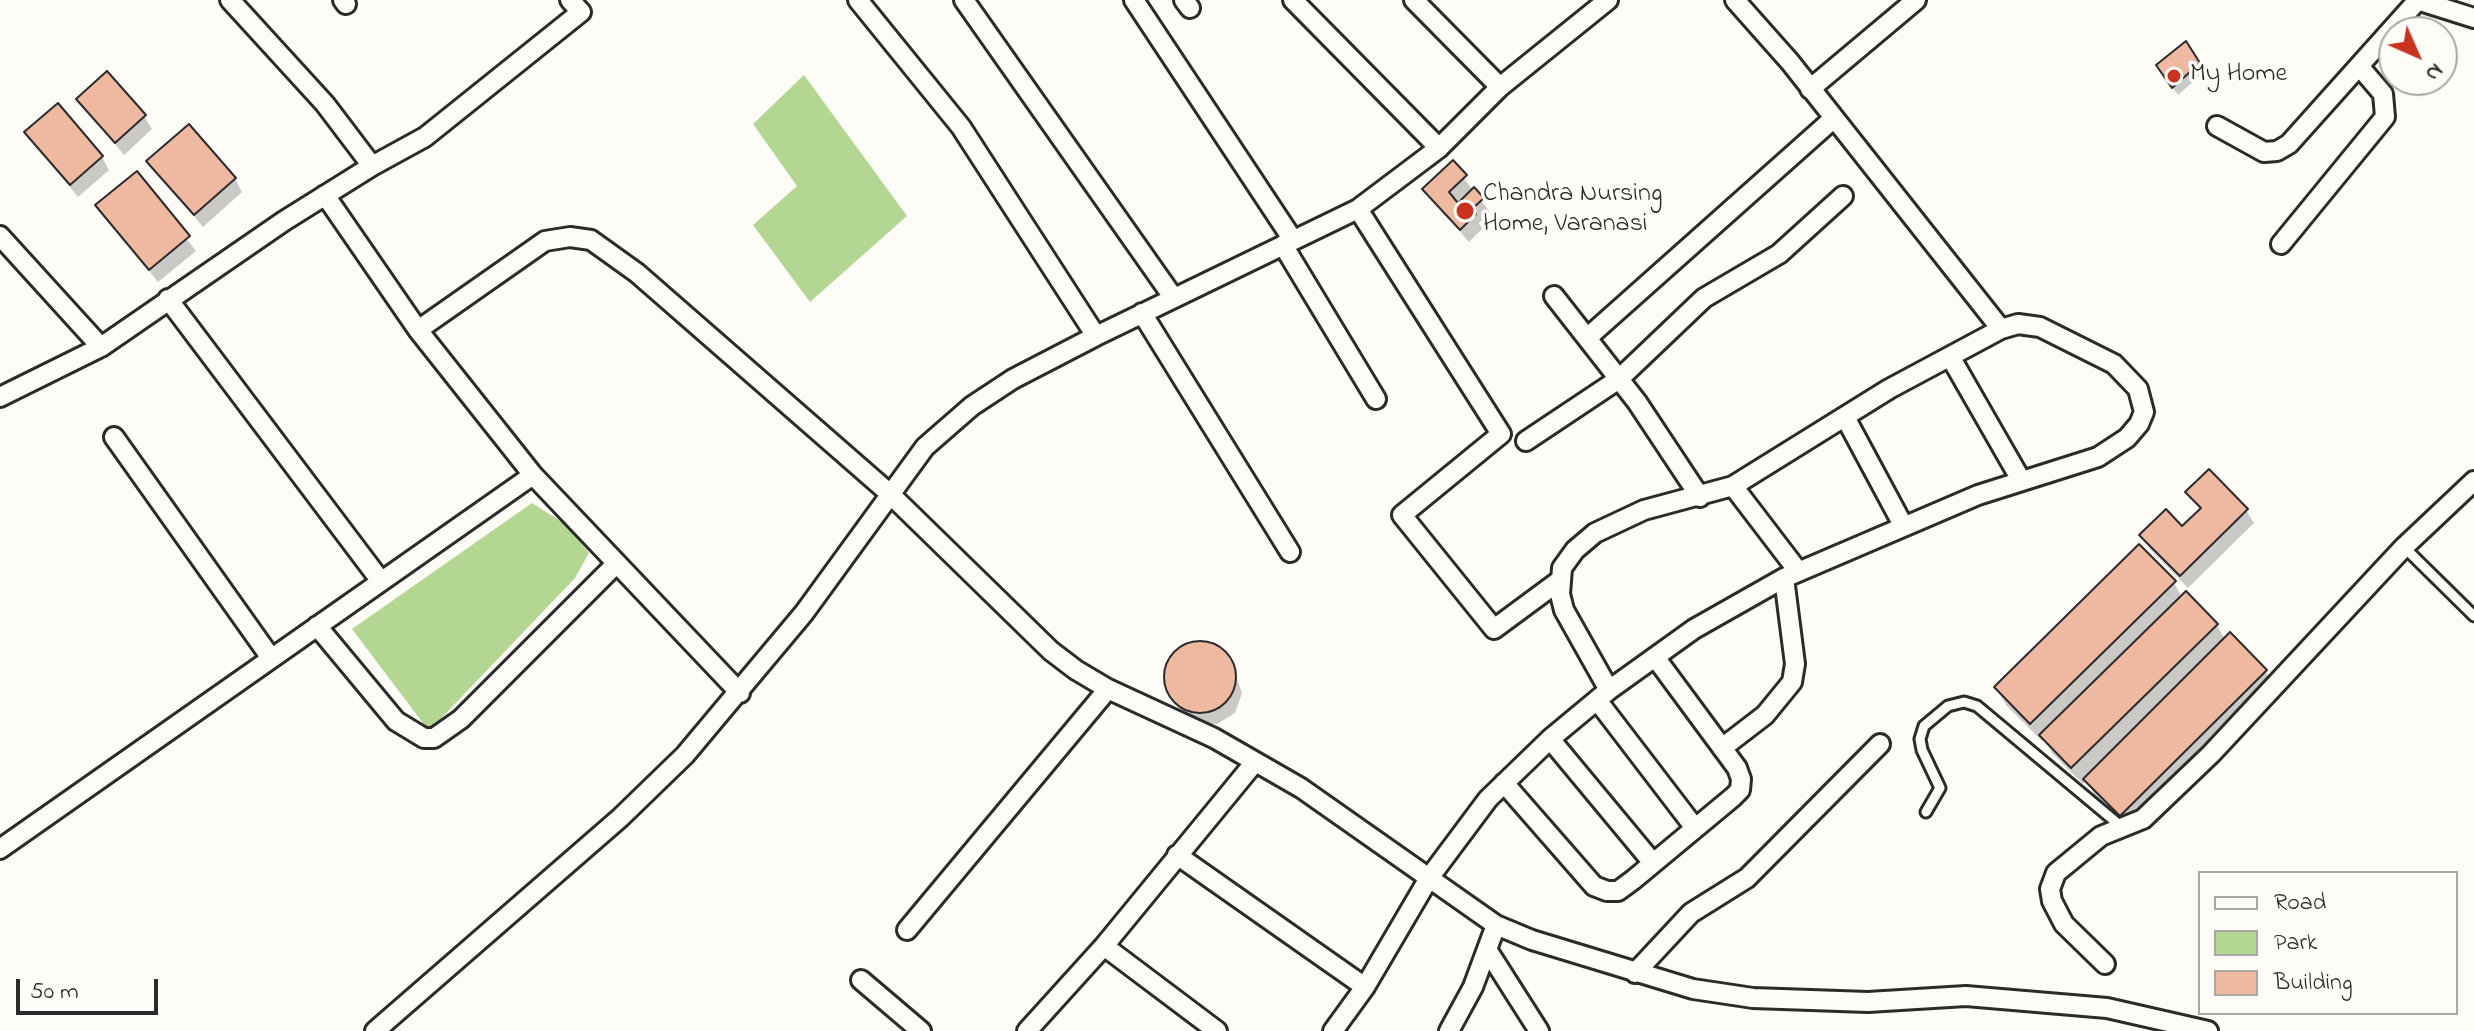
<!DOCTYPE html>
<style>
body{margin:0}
#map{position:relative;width:2474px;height:1031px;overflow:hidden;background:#fdfcf7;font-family:"Indie Flower",sans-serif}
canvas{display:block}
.legend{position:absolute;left:2198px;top:871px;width:260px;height:144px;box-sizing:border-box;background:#fdfcf7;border:2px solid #a9a8a5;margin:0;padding:10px 14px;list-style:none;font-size:24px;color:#2b2b2b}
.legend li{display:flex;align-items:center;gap:16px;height:40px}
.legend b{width:40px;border:2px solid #a9a8a5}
.north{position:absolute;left:2378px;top:16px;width:80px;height:80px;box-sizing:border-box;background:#fdfcf7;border:2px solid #a9a8a5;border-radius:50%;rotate:135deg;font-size:22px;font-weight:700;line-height:32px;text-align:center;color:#2b2b2b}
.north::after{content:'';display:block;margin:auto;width:28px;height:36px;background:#c8321e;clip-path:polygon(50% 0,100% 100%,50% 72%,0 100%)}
.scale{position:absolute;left:16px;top:979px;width:142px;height:36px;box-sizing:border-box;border:4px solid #2b2b2b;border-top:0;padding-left:10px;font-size:24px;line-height:28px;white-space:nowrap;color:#2b2b2b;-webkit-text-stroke:6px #fdfcf7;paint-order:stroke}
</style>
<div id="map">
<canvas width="2474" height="1031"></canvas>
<ul class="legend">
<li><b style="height:10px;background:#fdfcf7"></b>Road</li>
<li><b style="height:22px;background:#b3d792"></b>Park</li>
<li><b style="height:22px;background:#eeb8a1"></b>Building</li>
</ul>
<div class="north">N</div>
<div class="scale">50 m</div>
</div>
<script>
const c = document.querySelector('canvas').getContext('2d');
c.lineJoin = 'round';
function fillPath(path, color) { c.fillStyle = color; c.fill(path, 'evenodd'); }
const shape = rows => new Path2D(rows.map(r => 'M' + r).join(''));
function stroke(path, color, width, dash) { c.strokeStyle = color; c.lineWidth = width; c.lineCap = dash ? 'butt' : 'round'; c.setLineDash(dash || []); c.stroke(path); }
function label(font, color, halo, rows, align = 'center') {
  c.font = font + ' "Indie Flower",sans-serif'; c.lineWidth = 7; c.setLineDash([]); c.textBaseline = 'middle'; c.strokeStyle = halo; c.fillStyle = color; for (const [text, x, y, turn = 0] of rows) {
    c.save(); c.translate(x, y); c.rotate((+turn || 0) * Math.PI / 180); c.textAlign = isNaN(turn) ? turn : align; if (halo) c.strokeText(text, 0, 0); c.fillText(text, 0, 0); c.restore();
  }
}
fillPath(shape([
 [804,75,907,216,810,302,753,225,797,186,753,124],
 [532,503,568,526,589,553,575,578,429,731,352,629]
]), '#b3d792');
fillPath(shape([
 [2186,44,2203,73,2178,95,2163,74],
 [79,99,144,116,152,129,124,155],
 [27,133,102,157,109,170,78,197],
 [149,162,235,179,242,192,203,227],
 [1452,163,1490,212,1479,223,1482,229,1469,242,1424,189],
 [136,174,196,251,158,282,98,206],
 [2188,492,2246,510,2254,523,2188,588,2150,549,2142,535,2182,529,2201,511],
 [2174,583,2182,597,2217,625,2225,640,2265,671,2276,689,2131,833,2096,797,2086,781,2083,784,2052,753,2044,739,2042,741,2006,705,1996,687],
 [1209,644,1219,649,1233,668,1242,693,1235,713,1217,724,1195,723,1186,718,1167,683,1170,661,1187,646]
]), '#0003');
const building = shape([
 [2186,41,2200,63,2172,88,2156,65,2186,41],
 [107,71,146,115,115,143,76,99,107,71],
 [58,103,103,156,70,185,24,132,58,103],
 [189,124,236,178,194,215,146,161,189,124],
 [1453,160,1467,175,1449,192,1458,203,1474,187,1484,198,1472,209,1476,214,1460,230,1422,189,1453,160],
 [137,171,190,236,149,270,95,205,137,171],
 [2209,469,2248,509,2180,576,2139,535,2166,509,2182,526,2201,508,2185,492,2209,469],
 [2139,544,2176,581,2030,724,1994,687,2139,544],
 [2186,591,2218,624,2071,768,2039,735,2186,591],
 [2230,632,2267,670,2120,816,2083,779,2230,632],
 '1164 677a36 36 0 1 1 72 0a36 36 0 1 1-72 0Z'
]);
fillPath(building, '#eeb8a1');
stroke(building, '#2b2b2b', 2);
const lane = shape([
 [2404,547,2474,616],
 [1926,812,1940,788,1922,750,1920,739,1924,726,1948,706,1964,702,1977,706,2123,828]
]);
const street = shape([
 [343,0,346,4],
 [858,0,961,127,1096,336],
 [964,0,1173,297],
 [1134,0,1293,240],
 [1184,0,1190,8],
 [1293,0,1439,148],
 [1414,0,1500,87],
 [2417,0,2474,18],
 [1810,89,1916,0],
 [2217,126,2264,152,2277,151,2289,144,2418,0],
 [372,166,425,137,581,12,570,0],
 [325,195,418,330,533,475,740,693],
 [1358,209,1501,434,1402,515,1494,629,1559,581],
 [0,236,101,347],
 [2281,244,2385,117,2383,94,2359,66],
 [1283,245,1376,399],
 [1554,296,1637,402,1700,497],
 [168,299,380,580],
 [1142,313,1290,552],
 [418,330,545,241,570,237,591,240,637,273,889,493,1051,651,1076,670,1108,689,1214,738,1301,788,1496,925,1532,940,1693,989,1753,998,1868,1002,1966,996,2107,1008,2208,1031],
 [1587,338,1833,119],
 [1951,358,2021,480],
 [0,397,101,347,284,221,372,166,325,104,230,0],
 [1845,417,1903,525],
 [114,437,271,658],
 [1526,441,1619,379,1704,298,1779,254,1843,196],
 [1733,486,1798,571],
 [317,626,396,721,424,738,434,738,461,719,616,564],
 [1609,690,1564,610,1560,594,1562,568,1575,550,1595,533,1644,510,1733,486,1889,389,2001,329],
 [1597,700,1695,828],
 [1550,739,1653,863],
 [1722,748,1765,715,1792,682,1795,664,1784,578],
 [1504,783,1594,886,1607,891,1618,891,1633,880,1733,797,1740,790,1741,779,1737,768,1655,657],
 [0,849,533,475],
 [1177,855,1365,987],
 [907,930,1108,689],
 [1104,946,1217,1031],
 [1488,951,1539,1031],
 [2105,964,2064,924,2052,901,2050,889,2056,873,2101,836,2143,819,2211,754,2404,547,2474,481],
 [1635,973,1691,913,1747,878,1880,744],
 [861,980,921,1031],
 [375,1031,620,818,685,755,804,613,925,447,972,406,1013,379,1096,336,1358,209,1439,148,1500,87,1608,0],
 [1027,1031,1104,946,1255,762],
 [1333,1031,1365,987,1429,878,1488,799,1550,739,1609,690,1694,629,1784,578,1978,495,2098,457,2127,438,2139,424,2144,412,2138,389,2114,364,2040,327,2018,324,2001,329,1790,62,1735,0],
 [1449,1031,1473,987,1496,925]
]);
stroke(lane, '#2b2b2b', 15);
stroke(street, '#2b2b2b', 24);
stroke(lane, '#fdfcf7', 9);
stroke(street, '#fdfcf7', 18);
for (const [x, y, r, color] of [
 [2174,76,8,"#c8321e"],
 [1465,211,10,"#c8321e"]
]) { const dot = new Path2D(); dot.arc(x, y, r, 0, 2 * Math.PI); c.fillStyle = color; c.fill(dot); stroke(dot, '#fdfcf7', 3); }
label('26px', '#2b2b2b', '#fdfcf7', [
 ["My Home",2190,76],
 ["Chandra Nursing",1483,196],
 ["Home, Varanasi",1483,226]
], 'left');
</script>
